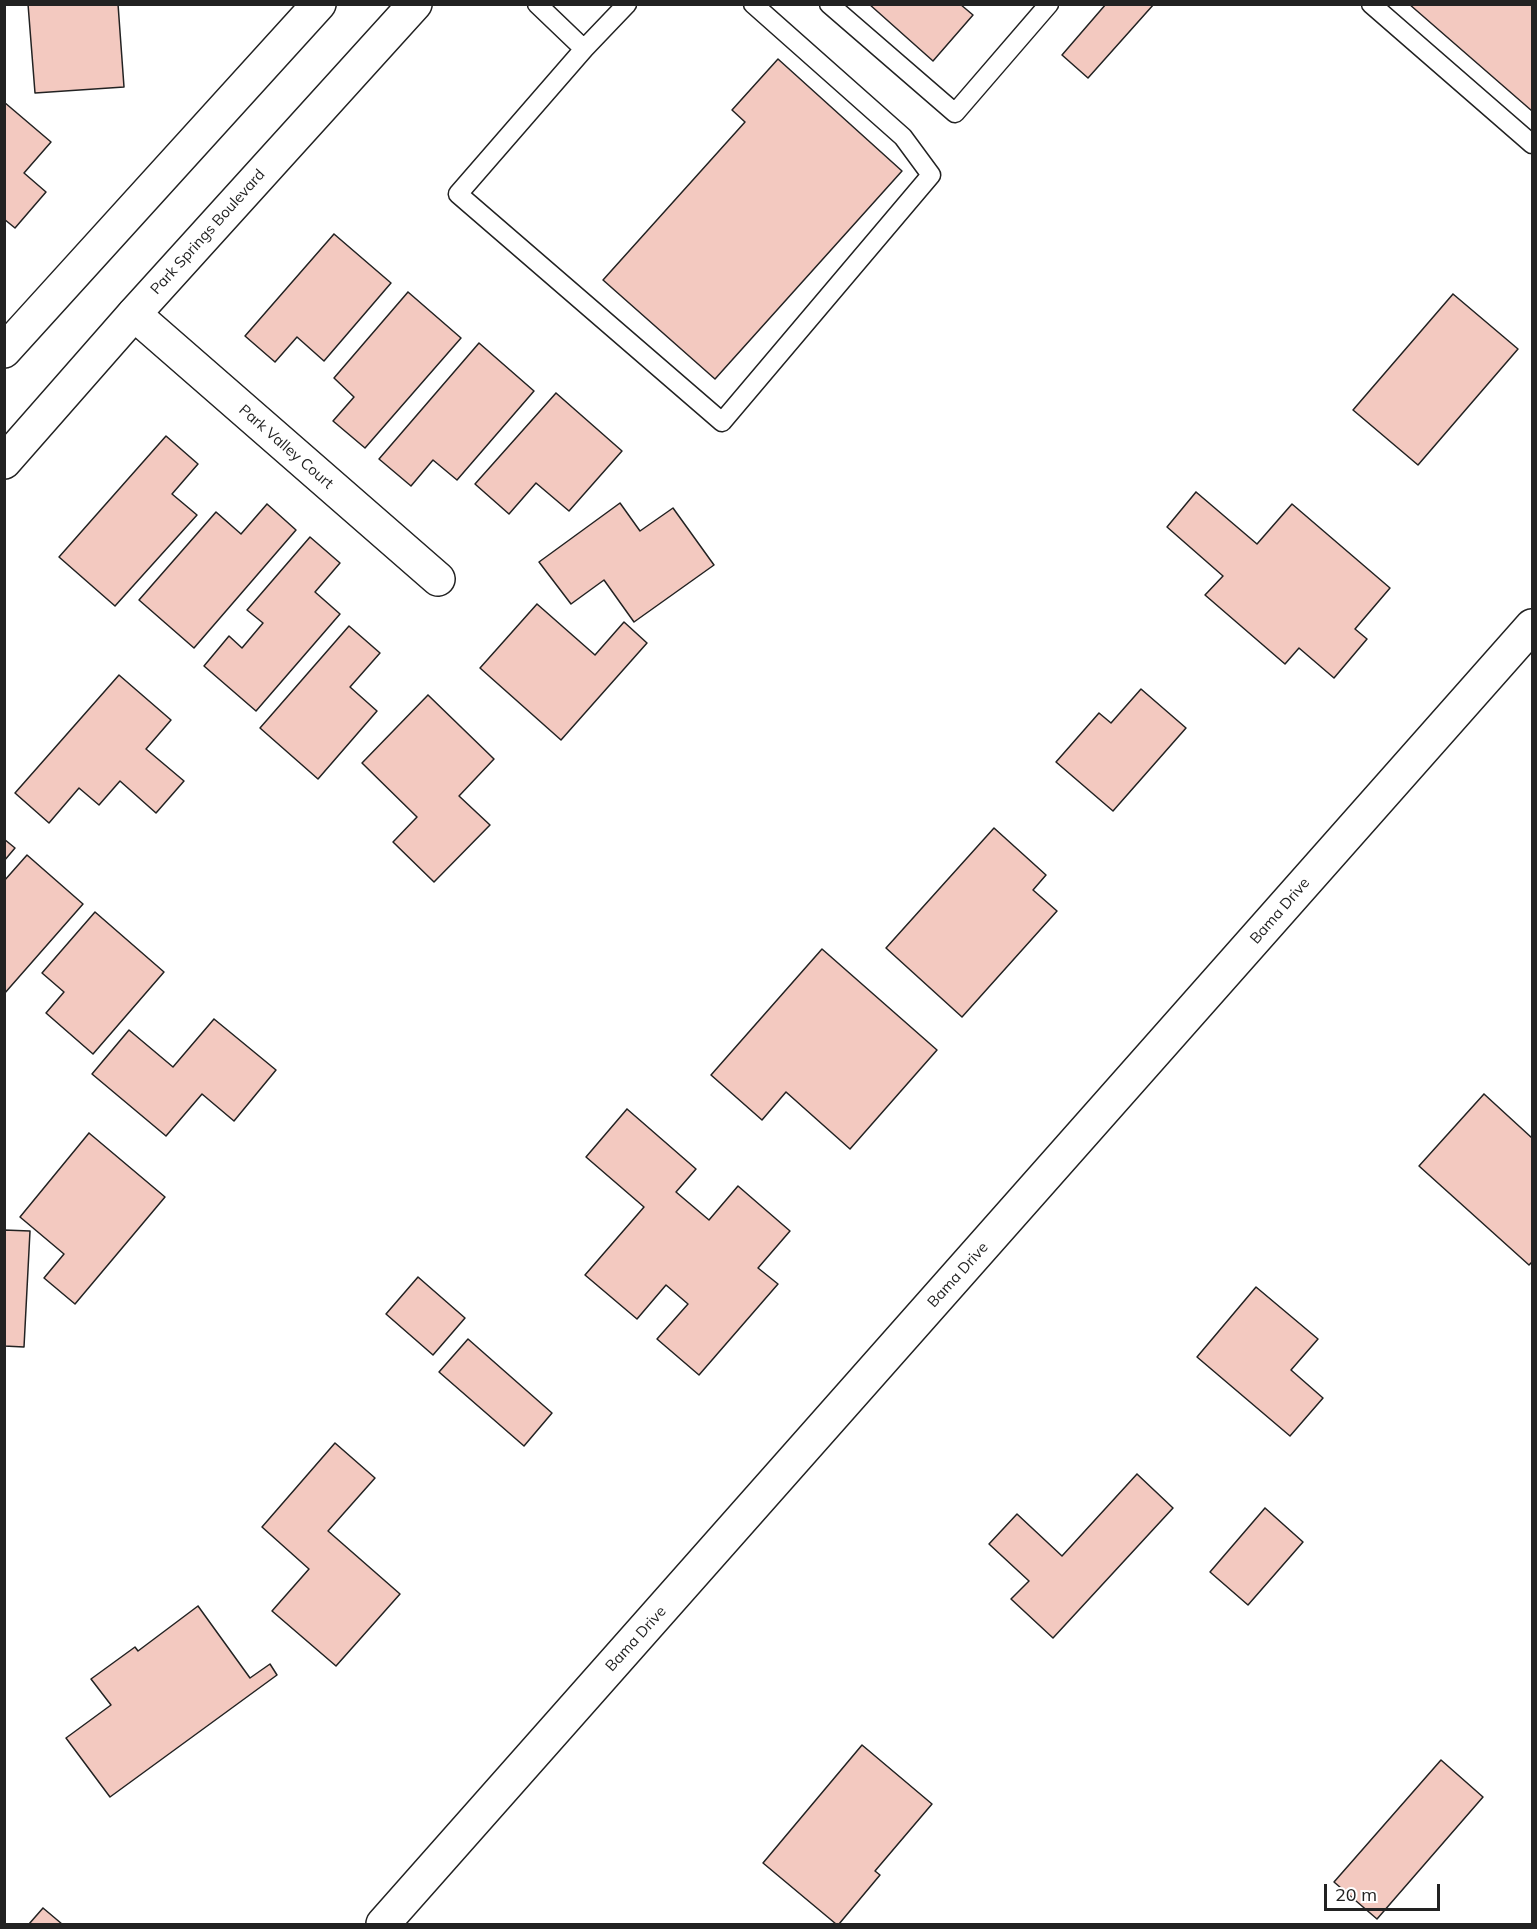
<!DOCTYPE html>
<style>
body{margin:0}
#map{position:relative;width:1537px;height:1929px;overflow:hidden;background:#fff;font-family:Mulish,sans-serif}
canvas{display:block}
.frame{position:absolute;inset:0;border:6px solid #222;pointer-events:none}
.scale{position:absolute;left:1324px;top:1884px;width:116px;height:27px;box-sizing:border-box;border:3px solid #222;border-top:0;padding-left:8px;font-size:18px;line-height:21px;white-space:nowrap;color:#222;-webkit-text-stroke:4px #fff;paint-order:stroke}
</style>
<div id="map">
<canvas width="1537" height="1929"></canvas>
<div class="frame"></div>
<div class="scale">20 m</div>
</div>
<script>
const c = document.querySelector('canvas').getContext('2d');
c.lineJoin = 'round';
function fillPath(path, color) { c.fillStyle = color; c.fill(path, 'evenodd'); }
const shape = rows => new Path2D(rows.map(r => 'M' + r).join(''));
function stroke(path, color, width, dash) { c.strokeStyle = color; c.lineWidth = width; c.lineCap = dash ? 'butt' : 'round'; c.setLineDash(dash || []); c.stroke(path); }
function label(font, color, halo, rows, align = 'center') {
  c.font = font + ' Mulish,sans-serif'; c.lineWidth = 4.5; c.setLineDash([]); c.textBaseline = 'middle'; c.strokeStyle = halo; c.fillStyle = color; for (const [text, x, y, turn = 0] of rows) {
    c.save(); c.translate(x, y); c.rotate((+turn || 0) * Math.PI / 180); c.textAlign = isNaN(turn) ? turn : align; if (halo) c.strokeText(text, 0, 0); c.fillText(text, 0, 0); c.restore();
  }
}
const building = shape([
 [28,4,118,4,124,87,35,93,28,4],
 [869,4,960,4,973,15,933,61,869,4],
 [1106,4,1154,4,1088,78,1062,55,1106,4],
 [1409,4,1532,4,1532,111,1409,4],
 [778,59,902,171,715,379,603,280,745,122,732,110,778,59],
 [4,102,51,142,24,173,46,192,15,228,4,219,4,102],
 [334,234,391,283,324,361,297,337,275,362,245,336,334,234],
 [408,292,461,338,365,448,333,421,354,397,334,378,408,292],
 [1453,294,1518,349,1418,465,1353,410,1453,294],
 [479,343,534,391,457,480,433,460,411,486,379,459,479,343],
 [556,393,622,451,569,511,536,483,509,514,475,484,556,393],
 [166,436,198,464,172,494,197,515,115,606,59,557,166,436],
 [1196,492,1257,544,1292,504,1390,588,1355,629,1367,639,1334,678,1299,648,1285,664,1205,595,1223,576,1167,527,1196,492],
 [620,503,640,531,673,508,714,565,634,622,604,580,571,604,539,562,620,503],
 [267,504,296,530,194,648,139,600,216,512,241,534,267,504],
 [310,537,340,563,315,592,340,614,256,711,204,666,229,636,242,648,263,623,247,610,310,537],
 [537,604,595,655,624,622,647,643,561,740,480,668,537,604],
 [349,626,380,653,350,687,377,711,318,779,260,728,349,626],
 [119,675,171,720,146,749,184,781,156,813,120,781,99,805,79,788,49,823,15,793,119,675],
 [1141,689,1186,728,1113,811,1056,762,1099,713,1111,723,1141,689],
 [428,695,494,759,459,796,490,825,434,882,393,842,417,817,362,763,428,695],
 [994,828,1046,875,1033,890,1057,911,962,1017,886,948,994,828],
 [4,839,15,848,4,861,4,839],
 [27,855,83,904,4,994,4,881,27,855],
 [95,912,164,972,93,1054,46,1013,64,992,42,973,95,912],
 [822,949,937,1050,850,1149,786,1092,762,1120,711,1075,822,949],
 [214,1019,276,1070,234,1121,202,1094,166,1136,92,1074,129,1030,173,1067,214,1019],
 [1484,1094,1532,1138,1532,1262,1529,1265,1419,1166,1484,1094],
 [627,1109,696,1169,676,1192,709,1220,738,1186,790,1231,758,1268,778,1284,699,1375,657,1339,688,1304,666,1285,637,1319,585,1275,644,1207,586,1157,627,1109],
 [89,1133,165,1197,75,1304,44,1278,64,1254,20,1217,89,1133],
 [4,1230,30,1231,24,1347,4,1346,4,1230],
 [418,1277,465,1318,433,1355,386,1314,418,1277],
 [1256,1287,1318,1339,1291,1370,1323,1398,1290,1436,1197,1357,1256,1287],
 [468,1339,552,1413,524,1446,439,1372,468,1339],
 [335,1443,375,1478,328,1531,400,1594,336,1666,272,1611,309,1569,262,1527,335,1443],
 [1137,1474,1173,1508,1053,1638,1011,1599,1029,1581,989,1544,1017,1514,1062,1556,1137,1474],
 [1265,1508,1303,1542,1248,1605,1210,1572,1265,1508],
 [198,1606,250,1678,270,1664,277,1675,110,1797,66,1738,111,1705,91,1679,135,1647,138,1651,198,1606],
 [862,1745,932,1804,875,1871,880,1875,839,1924,836,1924,763,1863,862,1745],
 [1441,1760,1483,1797,1377,1919,1334,1882,1441,1760],
 [43,1908,62,1924,29,1924,43,1908]
]);
fillPath(building, '#f3c9c0');
stroke(building, '#222', 1.5);
const service = shape([
 [537,4,584,49],
 [627,4,584,49,458,194,722,422,931,175,903,137,753,4],
 [829,4,955,113,1049,4],
 [1371,4,1532,144]
]);
const minor = shape([
 [134,314,438,579],
 [383,1924,1532,626]
]);
const secondary = shape([
 [4,351,319,4],
 [4,462,134,314,415,4]
]);
stroke(service, '#222', 21);
stroke(minor, '#222', 36);
stroke(secondary, '#222', 36);
stroke(service, '#fff', 18);
stroke(minor, '#fff', 33);
stroke(secondary, '#fff', 33);
label('15px', '#222', '#fff', [
 ["Park Springs Boulevard",208,232,-48],
 ["Park Valley Court",286,447,41],
 ["Bama Drive",1280,911,-49],
 ["Bama Drive",958,1275,-48],
 ["Bama Drive",636,1639,-48]
]);
</script>
